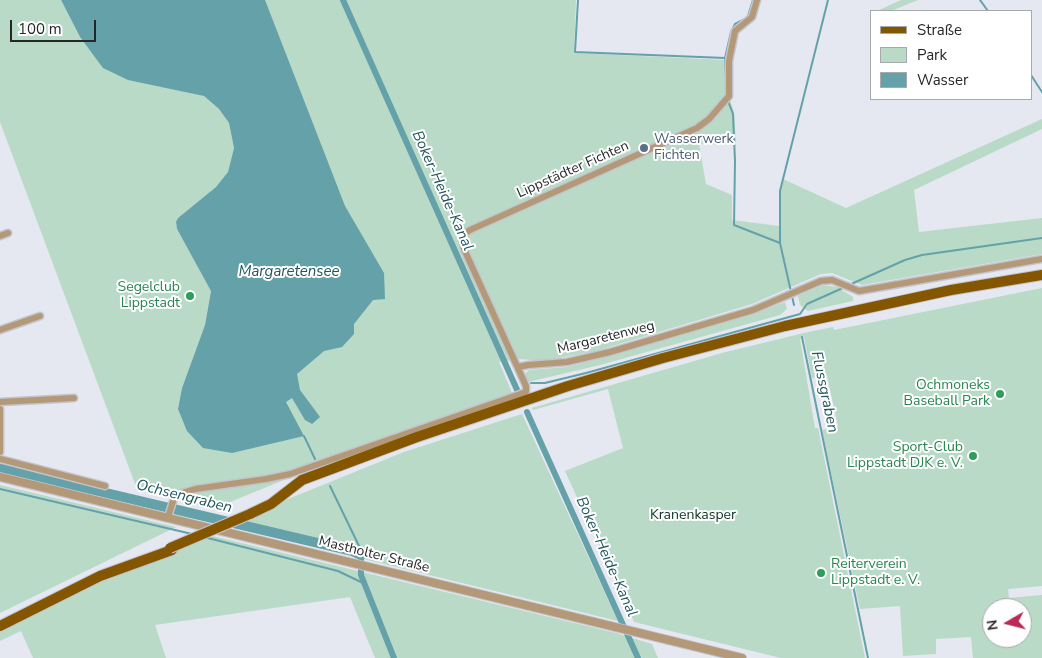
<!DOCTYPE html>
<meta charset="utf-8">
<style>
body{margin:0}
#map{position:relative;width:1042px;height:658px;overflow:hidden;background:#e5e7f1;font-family:"Nunito Sans",sans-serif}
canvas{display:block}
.legend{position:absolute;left:870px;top:10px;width:162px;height:90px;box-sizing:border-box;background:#fff;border:1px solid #a8a9aa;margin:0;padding:6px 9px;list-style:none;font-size:15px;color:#26272a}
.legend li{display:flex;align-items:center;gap:10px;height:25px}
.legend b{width:25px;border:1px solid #a8a9aa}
.north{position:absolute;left:982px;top:598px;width:50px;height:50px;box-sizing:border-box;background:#fff;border:1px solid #a8a9aa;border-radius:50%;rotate:262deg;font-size:14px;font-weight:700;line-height:20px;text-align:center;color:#26272a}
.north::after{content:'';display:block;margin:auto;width:18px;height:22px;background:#ba2a54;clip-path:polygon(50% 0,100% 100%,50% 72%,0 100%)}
.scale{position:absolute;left:10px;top:20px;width:86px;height:22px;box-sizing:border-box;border:2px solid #26272a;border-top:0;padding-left:6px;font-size:15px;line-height:18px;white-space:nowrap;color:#26272a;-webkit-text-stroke:4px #fff;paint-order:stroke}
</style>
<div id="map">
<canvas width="1042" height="658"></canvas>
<ul class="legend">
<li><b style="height:6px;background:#845600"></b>Straße</li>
<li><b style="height:14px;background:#b8dac7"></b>Park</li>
<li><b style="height:14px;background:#64a1a9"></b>Wasser</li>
</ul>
<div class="north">N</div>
<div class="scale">100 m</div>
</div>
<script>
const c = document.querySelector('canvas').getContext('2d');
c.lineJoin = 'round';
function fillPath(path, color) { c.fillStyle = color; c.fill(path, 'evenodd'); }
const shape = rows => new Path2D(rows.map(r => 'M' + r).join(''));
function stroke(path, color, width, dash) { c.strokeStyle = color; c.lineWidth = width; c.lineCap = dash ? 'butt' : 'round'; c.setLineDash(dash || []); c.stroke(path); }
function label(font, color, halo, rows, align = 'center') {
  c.font = font + ' "Nunito Sans",sans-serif'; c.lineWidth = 4; c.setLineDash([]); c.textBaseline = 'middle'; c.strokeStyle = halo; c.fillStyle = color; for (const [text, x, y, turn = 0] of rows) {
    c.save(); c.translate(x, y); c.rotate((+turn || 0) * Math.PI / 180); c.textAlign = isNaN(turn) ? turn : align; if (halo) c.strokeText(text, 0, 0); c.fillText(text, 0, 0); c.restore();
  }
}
fillPath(shape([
 [0,0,61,0,80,37,128,79,204,96,219,109,229,123,234,148,228,172,216,187,178,218,176,222,177,229,211,290,205,325,182,388,178,409,302,369,230,0,576,0,574,53,727,60,728,94,734,112,736,145,699,144,706,184,732,195,732,220,779,226,780,191,783,179,846,208,1042,119,1042,129,914,190,919,232,1042,218,1042,254,862,285,832,273,821,274,752,304,596,351,544,361,518,359,499,362,512,393,313,463,291,477,213,509,137,489,0,122],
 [901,0,918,0,891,11,877,11],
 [823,285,837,287,853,297,853,301,808,311,800,305,798,296],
 [1042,288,1042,586,1008,589,1009,598,1042,595,1042,658,973,658,971,637,936,639,936,654,903,656,900,606,860,609,822,430,838,426,827,376,812,378,804,337,800,339,815,428,818,428,865,658,781,658,634,622,565,471,623,448,608,389,533,410,532,408,722,353,804,333,833,327,834,330],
 [992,608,1022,608,1022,638,992,638],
 [785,302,787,309,780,315,600,365,528,382,525,374,529,370,567,367,611,356,754,314],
 [522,414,618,621,224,525,404,452],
 [0,485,176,527,0,613],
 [204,534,616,633,652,644,658,658,375,658,350,597,155,625,166,658,33,658,21,631,0,641,0,630,41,609]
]), '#b8dac7');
fillPath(shape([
 [61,0,265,0,345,206,384,273,385,299,373,300,354,324,354,334,342,347,324,351,297,374,300,390,320,417,312,424,305,420,292,398,286,402,304,436,232,453,203,448,187,431,178,409,182,388,205,325,211,291,177,229,176,222,178,218,216,187,228,172,234,148,229,123,219,109,204,96,128,80,103,68,80,37]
]), '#64a1a9');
stroke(shape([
 [578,0,575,52,725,58],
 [980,0,988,11],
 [748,16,753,0],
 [1031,75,1042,92],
 [727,96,725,58,731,32,735,24,745,19],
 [728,101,733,114,735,161,734,225,780,243],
 [849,285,905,260,922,255,1042,238],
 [794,305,780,243,780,191,828,0],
 [802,337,868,658],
 [531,383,545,383,586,373,800,314,807,304,845,287],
 [304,436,315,459],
 [330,486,360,548,361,555],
 [0,489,192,534],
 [204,537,338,571,365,584]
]), '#64a1a9', 2);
stroke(shape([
 [343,0,518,392],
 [527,412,638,658],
 [361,555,361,575,394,658]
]), '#64a1a9', 6);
stroke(shape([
 [0,468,352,551,361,555]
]), '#64a1a9', 10);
const minor = shape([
 [0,236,8,233],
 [0,330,40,316],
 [518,367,528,365,567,362,610,352,753,310,821,281,832,280,859,291,1042,259],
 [0,402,74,398],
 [0,409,0,452],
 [0,459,105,486],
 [168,517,175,495,195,489,266,479,290,474,526,392,526,386,464,249,462,238,464,234,470,230,697,128,709,119,729,96,729,61,735,31,752,17,757,0]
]);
const tertiary = shape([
 [0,477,742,658]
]);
const primary = shape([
 [250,514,271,504,302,480,417,437,568,386,663,358,785,326,951,290,1042,275],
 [0,626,100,576,172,550]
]);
stroke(minor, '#c3c4cd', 9);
stroke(tertiary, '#c3c4cd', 10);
stroke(primary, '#c3c4cd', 12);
stroke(minor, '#b39978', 6);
stroke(tertiary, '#b39978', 8);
stroke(primary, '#845600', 10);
const primaryBridge = shape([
 [170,548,250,514]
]);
stroke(primaryBridge, '#c3c4cd', 12, []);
stroke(primaryBridge, '#845600', 10);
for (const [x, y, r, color] of [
 [644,148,5,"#5c6f8a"],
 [190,296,5,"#2e9e5b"],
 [1000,394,5,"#2e9e5b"],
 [973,456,5,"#2e9e5b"],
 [821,573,5,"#2e9e5b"]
]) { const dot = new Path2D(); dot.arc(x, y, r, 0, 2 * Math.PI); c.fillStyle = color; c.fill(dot); stroke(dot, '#fff', 2); }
label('14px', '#4e5e75', '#fff', [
 ["Wasserwerk",654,140],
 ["Fichten",654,156]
], 'left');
label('14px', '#26272a', '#fff', [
 ["Lippstädter Fichten",573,170,-24],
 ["Margaretenweg",606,338,-14],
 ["Mastholter Straße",374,555,14]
]);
label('14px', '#27864d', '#fff', [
 ["Segelclub",180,288],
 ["Lippstadt",180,304],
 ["Ochmoneks",990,386],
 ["Baseball Park",990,402],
 ["Sport-Club",963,448],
 ["Lippstadt DJK e. V.",963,464],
 ["Reiterverein",831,565,"left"],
 ["Lippstadt e. V.",831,581,"left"]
], 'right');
label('14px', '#0a3422', '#fff', [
 ["Kranenkasper",693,516]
]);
label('italic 15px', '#21565c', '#fff', [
 ["Boker-Heide-Kanal",442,191,66],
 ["Margaretensee",289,272],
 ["Flussgraben",824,392,78],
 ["Ochsengraben",184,497,14],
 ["Boker-Heide-Kanal",606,557,66]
]);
</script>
